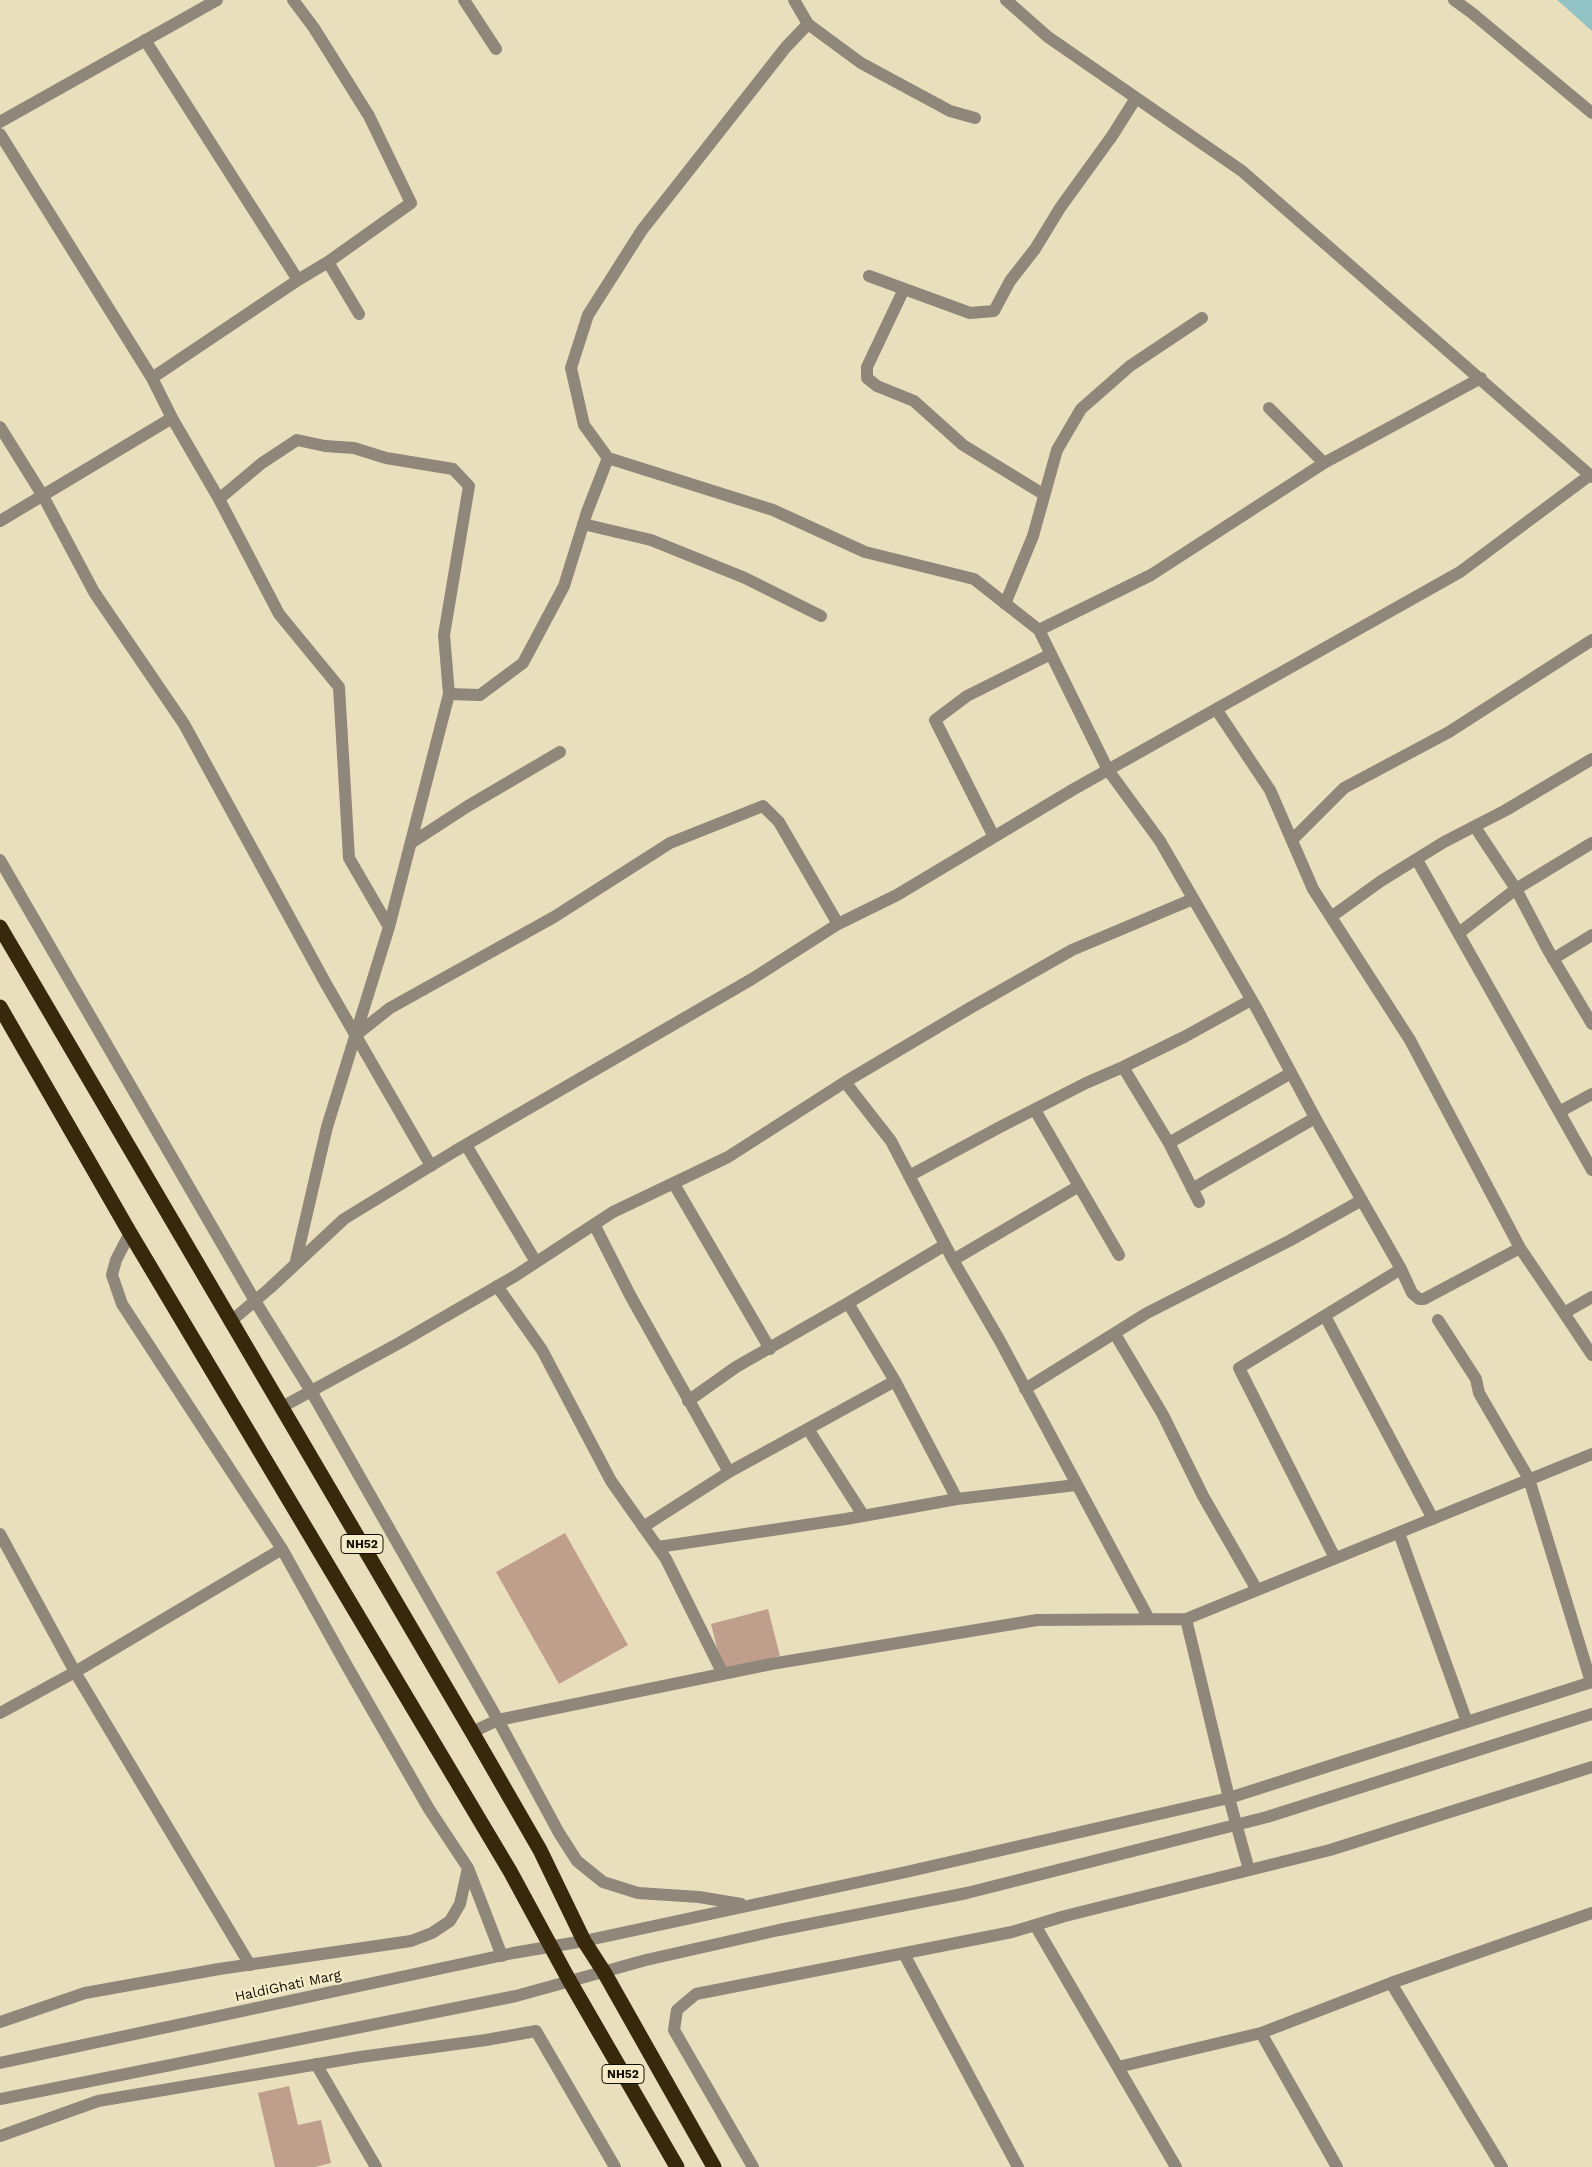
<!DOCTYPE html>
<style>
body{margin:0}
canvas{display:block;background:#eadfbc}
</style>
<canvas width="1592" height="2167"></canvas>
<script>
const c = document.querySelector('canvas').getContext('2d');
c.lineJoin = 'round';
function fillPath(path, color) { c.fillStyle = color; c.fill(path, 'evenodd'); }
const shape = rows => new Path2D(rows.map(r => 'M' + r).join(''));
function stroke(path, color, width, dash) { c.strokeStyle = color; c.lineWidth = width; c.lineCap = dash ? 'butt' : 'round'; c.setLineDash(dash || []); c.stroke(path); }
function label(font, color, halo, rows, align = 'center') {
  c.font = font + ' "Work Sans",sans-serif'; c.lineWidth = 4.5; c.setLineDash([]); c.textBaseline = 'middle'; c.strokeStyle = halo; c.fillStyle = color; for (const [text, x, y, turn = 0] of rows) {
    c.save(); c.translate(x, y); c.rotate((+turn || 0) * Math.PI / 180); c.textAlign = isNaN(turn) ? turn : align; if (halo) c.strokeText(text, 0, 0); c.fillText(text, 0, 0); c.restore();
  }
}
fillPath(shape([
 [1557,0,1592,0,1592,31,1564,6]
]), '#91c2c4');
fillPath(shape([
 [565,1533,628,1645,559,1684,496,1572],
 [768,1609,780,1656,723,1671,711,1624],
 [289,2086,298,2125,321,2120,331,2163,315,2167,275,2167,258,2093]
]), '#bf9e8b');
stroke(shape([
 [293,0,314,28,369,116,411,203,328,262,359,314],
 [464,0,496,49],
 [794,0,808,24,786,47,642,230,588,315,571,368,584,425,608,458,773,510,865,552,974,579,1039,630],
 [1006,0,1048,37,1242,171,1592,477],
 [1454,0,1472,13,1592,113],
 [808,24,861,63,950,111,975,118],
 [145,40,298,280],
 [0,122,217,0],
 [0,134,152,378,172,418,219,499,279,614,339,687,349,858,389,927],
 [869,276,970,313,994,311,1010,281,1035,249,1060,208,1112,136,1136,98],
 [904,289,867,367,867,378,877,386,914,401,963,445,1043,494],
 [152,378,298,280,328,262],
 [1481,378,1324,463,1151,575,1039,630,1108,770,1160,841,1258,1011,1319,1125,1401,1269,1412,1293,1419,1299,1424,1299,1520,1248],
 [1269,408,1324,463],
 [0,427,43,496,94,592,184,724,326,984,431,1166],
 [219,499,262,463,297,440,325,446,354,448,386,458,453,469,469,486,444,635,449,694,389,927,327,1127,295,1265],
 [0,521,172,418],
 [583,524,651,540,745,578,821,616],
 [1005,604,1033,536,1057,450,1081,409,1130,366,1202,318],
 [449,694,480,695,523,663,564,586,587,512,608,458],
 [1216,709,1270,790,1313,889,1410,1040,1520,1248,1564,1313,1592,1297],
 [1475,827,1516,889,1548,950,1592,1024],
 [994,837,935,720,967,696,1051,654],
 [1292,840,1344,788,1449,732,1592,640],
 [411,843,468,806,560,752],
 [0,860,255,1301,311,1391,498,1720,559,1833,577,1861,603,1882,638,1893,699,1897,741,1904],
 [1417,860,1592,1170],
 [1331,917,1381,881,1444,842,1506,810,1592,759],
 [1459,933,1516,889,1592,843],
 [1553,959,1592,935],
 [356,1035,390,1008,554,917,670,843,763,806,779,822,838,924],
 [1123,1067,1169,1143,1291,1073],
 [845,1082,970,1008,1072,950,1193,899],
 [1035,1110,1119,1255],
 [1559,1112,1592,1094],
 [1169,1143,1199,1202],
 [466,1145,536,1262],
 [909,1176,1000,1127,1086,1083,1123,1067,1184,1037,1251,1000],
 [674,1184,770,1349],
 [1192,1189,1315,1118],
 [594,1224,630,1295,729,1472],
 [130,1233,116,1260,112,1275,122,1304,282,1549,347,1666,429,1809,468,1868,502,1956],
 [953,1260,1079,1186],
 [497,1286,542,1350,611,1481,666,1559,723,1674],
 [848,1303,945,1245],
 [1564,1313,1592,1355],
 [1325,1316,1433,1519],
 [1438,1320,1476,1379,1479,1393,1529,1479,1591,1682],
 [230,1322,270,1288,344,1219,455,1151,752,979,838,924,897,895,1074,789,1460,572,1590,475],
 [1115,1334,1163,1415,1203,1496,1257,1590],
 [1025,1389,1147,1313,1289,1241,1362,1200],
 [688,1401,736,1367,848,1303,895,1381,957,1499],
 [282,1407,401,1342,515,1276,613,1212,728,1157,845,1082,891,1141,953,1260,1000,1341,1149,1619],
 [808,1429,863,1515],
 [643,1527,729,1472,895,1381],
 [1399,1533,1467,1722],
 [0,1534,75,1672,0,1713],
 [658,1547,846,1519,957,1499,1076,1485],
 [1335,1558,1239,1368,1401,1269],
 [1186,1619,1592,1454],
 [472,1732,498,1720,771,1664,1037,1620,1186,1619,1229,1798,1249,1870],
 [1035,1925,1176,2167],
 [904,1954,1018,2167],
 [250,1965,75,1672,282,1549],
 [1391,1983,1502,2167],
 [0,2022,85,1993,219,1969,411,1941,432,1933,450,1921,460,1904,468,1868],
 [1261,2033,1337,2167],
 [0,2063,513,1953,584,1941,906,1872,1229,1798,1592,1682],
 [316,2064,376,2167],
 [1118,2067,1261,2033,1391,1983,1592,1913],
 [0,2099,516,1996,646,1960,779,1930,967,1893,1267,1817,1592,1714],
 [0,2136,98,2101,360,2057,486,2040,536,2031,615,2167],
 [753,2167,674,2030,677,2010,696,1994,1012,1932,1065,1916,1330,1850,1592,1767]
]), '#8f877a', 12);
stroke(shape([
 [0,927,472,1732,540,1850,584,1941,604,1972,714,2167],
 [0,1007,130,1233,510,1871,569,1980,677,2167]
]), '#38290d', 15);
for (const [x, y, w] of [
 [362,1544,42],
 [623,2074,42]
]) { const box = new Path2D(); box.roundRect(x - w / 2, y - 9.5, w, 19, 4); c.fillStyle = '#f7ecc9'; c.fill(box); stroke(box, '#120e03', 1); }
label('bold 12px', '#120e03', null, [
 ["NH52",362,1544],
 ["NH52",623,2074]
]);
label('14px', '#120e03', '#f7ecc9', [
 ["HaldiGhati Marg",288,1986,-12]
]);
</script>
